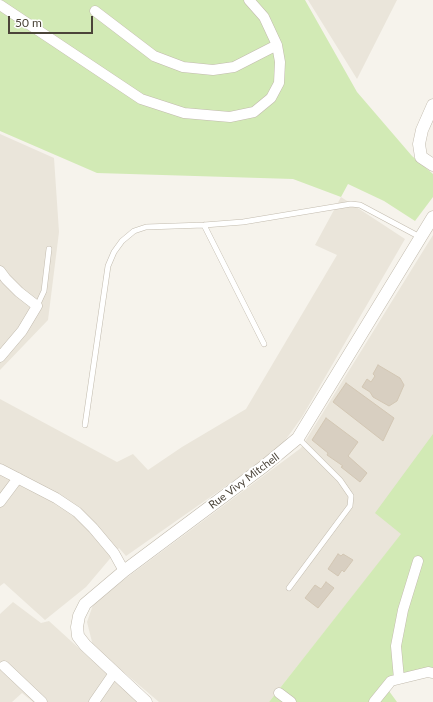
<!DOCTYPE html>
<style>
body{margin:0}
#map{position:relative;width:433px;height:702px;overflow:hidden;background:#f6f3ec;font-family:Lato,sans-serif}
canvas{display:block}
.scale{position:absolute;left:8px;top:16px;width:85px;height:18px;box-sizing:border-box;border:2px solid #4b4439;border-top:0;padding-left:5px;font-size:12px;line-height:14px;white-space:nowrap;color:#4b4439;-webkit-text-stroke:3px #fff;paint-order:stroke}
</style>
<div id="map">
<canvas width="433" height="702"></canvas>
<div class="scale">50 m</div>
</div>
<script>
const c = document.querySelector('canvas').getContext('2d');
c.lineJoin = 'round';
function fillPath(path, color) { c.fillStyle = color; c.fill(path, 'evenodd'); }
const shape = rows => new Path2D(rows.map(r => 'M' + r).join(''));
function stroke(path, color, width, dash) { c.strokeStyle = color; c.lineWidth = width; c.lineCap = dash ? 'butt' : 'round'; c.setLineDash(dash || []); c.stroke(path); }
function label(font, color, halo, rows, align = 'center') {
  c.font = font + ' Lato,sans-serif'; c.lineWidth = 4; c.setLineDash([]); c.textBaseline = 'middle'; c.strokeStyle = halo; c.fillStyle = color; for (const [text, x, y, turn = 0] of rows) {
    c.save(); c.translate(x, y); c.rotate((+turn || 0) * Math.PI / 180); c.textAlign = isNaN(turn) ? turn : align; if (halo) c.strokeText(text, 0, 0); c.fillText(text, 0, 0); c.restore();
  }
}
fillPath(shape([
 [308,0,397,0,357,79],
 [0,134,54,158,59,232,48,320,0,370],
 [341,197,405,239,302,417,279,449,126,556,119,548,86,587,45,620,4,583,0,586,0,399,117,462,133,454,148,470,182,447,246,409,337,255,315,245],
 [433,235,433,436,402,534,269,702,159,702,93,646,87,622,94,602,301,448],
 [13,602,41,623,49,621,138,702,33,702,22,693,12,702,0,702,0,614]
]), '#eae5da');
fillPath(shape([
 [0,0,305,0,357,92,412,156,433,174,433,197,415,221,384,201,348,184,341,197,293,179,97,173,0,131],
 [433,434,433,668,387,678,389,691,397,702,269,702,401,534,375,513]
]), '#d2eab5');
const building = shape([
 [378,365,400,378,404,385,397,401,389,406,373,397,370,392,362,387,367,379,371,382,375,376,373,374,378,365],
 [346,383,394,418,383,441,333,402,346,383],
 [326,418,358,442,348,456,367,473,360,482,341,467,343,466,327,455,328,453,312,440,326,418],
 [338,554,341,556,343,554,353,560,344,572,342,570,338,576,328,569,338,554],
 [326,582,334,588,318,608,305,598,315,585,321,589,326,582]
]);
fillPath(building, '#d8cfc1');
stroke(building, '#d3c7b4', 1);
const service = shape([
 [204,225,264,344],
 [37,306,44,291,49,249],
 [85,425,108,266,114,252,122,241,134,231,146,227,204,225,243,222,351,204,360,205,420,237],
 [289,588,350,506,351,496,340,480,298,438]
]);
const minor = shape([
 [0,5,141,99,184,113,230,117,254,112,271,98,279,83,280,62,277,45,264,17,249,0],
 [95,11,154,56,183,67,213,70,234,67,277,45],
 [0,271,6,279,19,292,37,306,22,331,0,357],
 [0,469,56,498,77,512,93,528,114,553,124,571],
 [0,502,18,478],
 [4,666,42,702],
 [399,679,396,646,403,610,418,561],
 [279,693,291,702],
 [94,702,114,673],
 [374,702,391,681,428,672,433,673]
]);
const tertiary = shape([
 [433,105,422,130,419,144,421,157,433,165],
 [146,702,85,645,78,636,77,627,79,616,85,604,124,571,263,467,298,438,433,217]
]);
stroke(service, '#c2bbae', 6);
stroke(minor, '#c2bbae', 11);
stroke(tertiary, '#c2bbae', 13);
stroke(service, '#fff', 5);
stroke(minor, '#fff', 10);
stroke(tertiary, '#fff', 12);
label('11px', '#4b4439', '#fff', [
 ["Rue Vivy Mitchell",244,481,-37]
]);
</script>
